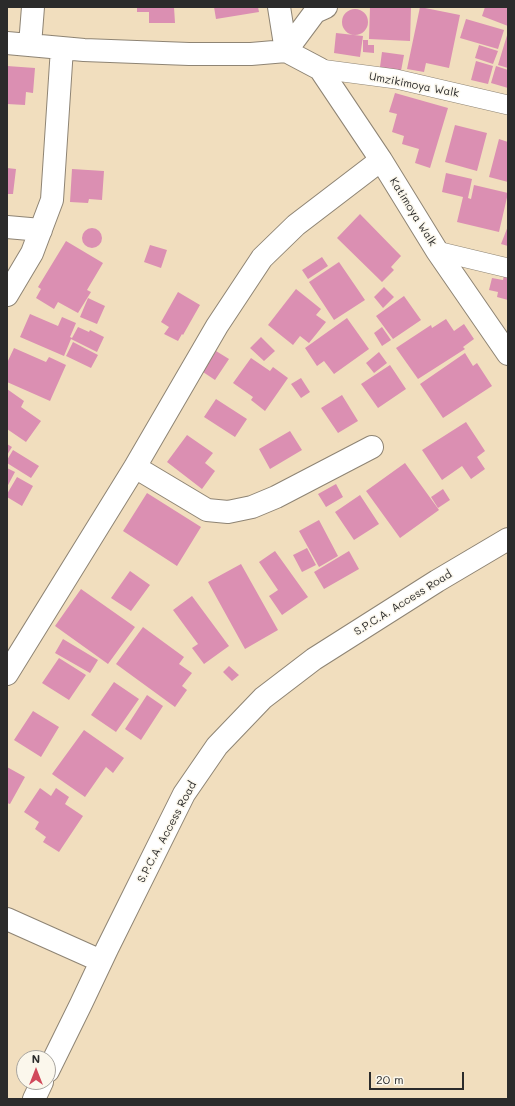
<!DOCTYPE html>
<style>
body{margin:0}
#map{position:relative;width:515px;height:1106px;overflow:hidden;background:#f1debe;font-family:Mali,sans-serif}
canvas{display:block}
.frame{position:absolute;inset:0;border:8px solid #2b2b2b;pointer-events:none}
.north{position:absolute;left:16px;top:1050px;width:40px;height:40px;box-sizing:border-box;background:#fbf7ec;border:1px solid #a8a59f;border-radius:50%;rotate:0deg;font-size:11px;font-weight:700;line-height:16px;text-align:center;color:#2b2b2b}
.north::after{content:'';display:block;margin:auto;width:14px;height:18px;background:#d1495b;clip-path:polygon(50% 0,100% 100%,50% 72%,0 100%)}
.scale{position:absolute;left:369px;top:1072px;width:95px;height:18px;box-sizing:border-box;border:2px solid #2b2b2b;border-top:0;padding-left:5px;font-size:12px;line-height:14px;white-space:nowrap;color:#2b2b2b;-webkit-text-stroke:3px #fbf7ec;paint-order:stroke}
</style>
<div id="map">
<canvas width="515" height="1106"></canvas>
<div class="frame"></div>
<div class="north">N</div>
<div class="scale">20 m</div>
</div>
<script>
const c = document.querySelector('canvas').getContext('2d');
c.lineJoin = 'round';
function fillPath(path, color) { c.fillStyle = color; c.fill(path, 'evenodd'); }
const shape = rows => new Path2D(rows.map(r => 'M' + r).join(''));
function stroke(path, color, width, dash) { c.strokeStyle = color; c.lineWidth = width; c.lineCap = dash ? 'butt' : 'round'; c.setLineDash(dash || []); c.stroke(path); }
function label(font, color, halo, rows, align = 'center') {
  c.font = font + ' Mali,sans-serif'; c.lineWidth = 3; c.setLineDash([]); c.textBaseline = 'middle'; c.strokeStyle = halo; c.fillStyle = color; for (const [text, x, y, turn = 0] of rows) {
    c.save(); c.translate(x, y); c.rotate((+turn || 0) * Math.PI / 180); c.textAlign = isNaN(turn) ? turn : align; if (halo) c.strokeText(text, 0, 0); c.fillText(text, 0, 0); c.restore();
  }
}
fillPath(shape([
 [137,7,174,7,175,23,149,23,149,12,137,12],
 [214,7,258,7,259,12,216,19],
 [370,7,411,7,410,41,369,39],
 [420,7,460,15,449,68,426,63,424,72,407,69],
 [485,7,508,7,508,26,482,16],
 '342 22a13 13 0 1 1 26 0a13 13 0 1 1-26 0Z',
 [466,19,504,30,498,49,460,38],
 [508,32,508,68,498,65],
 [336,33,363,36,360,57,334,53],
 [363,40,368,40,368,45,374,45,374,53,363,52],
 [479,45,498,51,493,64,475,58],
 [382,52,404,55,401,71,380,67],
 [476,61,493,66,488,84,471,80],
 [7,66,35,68,33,93,26,92,25,105,7,104],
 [496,66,508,70,508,88,491,83],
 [395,93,448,108,430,168,415,163,419,149,402,144,404,136,392,132,397,114,389,112],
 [455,125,487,133,477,171,445,162],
 [499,139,508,142,508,182,489,177],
 [7,168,16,169,13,194,7,194],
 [72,169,104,171,102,200,89,199,88,203,70,202],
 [446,173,472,179,468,198,471,199,474,185,508,193,499,232,457,222,463,197,442,192],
 [360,214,401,256,391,267,394,270,382,282,337,238],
 [508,226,508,246,501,244],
 '82 238a10 10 0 1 1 20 0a10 10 0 1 1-20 0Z',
 [66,241,103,263,87,290,91,292,78,313,58,302,54,309,36,298,41,289,38,287],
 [150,245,167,250,161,268,144,262],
 [322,257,328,266,308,279,302,270],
 [339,262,365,300,334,320,309,282],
 [504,275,508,276,508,300,497,297,498,292,489,290,492,278,503,280],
 [384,287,394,297,383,308,374,297],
 [296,289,321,309,316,315,326,322,309,343,300,336,293,345,268,325],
 [178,292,200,305,183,335,182,334,178,341,164,334,169,327,161,322],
 [404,296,421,320,393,339,376,316],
 [88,298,105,306,97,324,80,317],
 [30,314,58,326,62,317,76,323,70,337,72,338,78,327,89,332,90,330,104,337,97,352,71,339,64,356,20,337],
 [347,318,369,349,334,374,324,361,317,366,305,348],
 [446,319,454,331,464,324,474,339,463,347,465,349,418,379,396,348,431,325,432,328],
 [382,327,391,340,382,346,374,333],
 [261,337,275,351,264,361,250,348],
 [73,342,98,355,91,368,66,356],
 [14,348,46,362,49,357,66,365,50,401,7,382,7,363],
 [216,351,229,359,215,380,203,372],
 [379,352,387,363,374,373,366,363],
 [465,353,473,366,477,363,492,386,443,418,420,384],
 [251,358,270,371,273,367,288,378,265,411,251,400,253,397,233,383],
 [390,365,406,389,378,408,361,384],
 [301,378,310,392,301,398,291,384],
 [7,389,24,401,21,407,41,421,26,442,7,429],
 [342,395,358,421,338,433,321,408],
 [216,399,247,419,235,437,204,417],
 [466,422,485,451,477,457,485,469,471,479,462,466,442,480,422,450],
 [290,431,302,450,270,469,259,449],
 [187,435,213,453,205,463,215,471,202,489,167,462],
 [7,444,12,447,7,455],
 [13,450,39,466,31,478,7,463,7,460],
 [405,463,439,510,400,538,366,491],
 [7,468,15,472,7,487],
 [17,477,33,486,22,506,7,497,7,494],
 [336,484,343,497,326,507,318,494],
 [443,489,450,500,438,508,431,497],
 [147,493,201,527,177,566,123,531],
 [360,495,379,524,354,540,335,512],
 [319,520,338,556,319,567,299,531],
 [307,548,316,565,302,572,293,555],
 [275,551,308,597,282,615,269,596,278,590,259,562],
 [349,551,359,569,324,589,314,572],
 [241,564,278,630,245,649,208,582],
 [130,571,150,585,131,611,111,598],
 [81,589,135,627,108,664,55,626],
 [192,596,229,646,204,664,192,648,198,644,173,610],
 [143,627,184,657,179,664,192,673,182,686,187,690,175,707,116,664],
 [63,639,98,660,90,673,55,653],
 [59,658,86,675,69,700,42,683],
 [229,666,239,675,232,681,223,672],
 [114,682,139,699,116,732,91,715],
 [147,695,163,706,141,740,125,729],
 [33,711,59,727,41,757,14,740],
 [84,730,124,758,113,773,106,767,85,797,52,774],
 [7,767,25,777,10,804,7,803],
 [40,788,51,796,56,788,69,797,65,804,83,816,59,852,43,842,46,837,35,829,39,822,24,812]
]), '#db8fb2');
const service = shape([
 [320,69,396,79,508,105],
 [437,251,508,268]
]);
const minor = shape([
 [279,7,286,51,315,12,326,7],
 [7,43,84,50,189,54,251,54,286,51,320,69,381,160,437,251,508,354],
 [30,45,33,7],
 [7,227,41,230],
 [7,295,32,253,52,200,62,48],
 [135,467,207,510,228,512,252,507,276,497,372,447],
 [7,674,135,467,217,326,262,258,296,225,381,160],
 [7,919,101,961],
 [48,1071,81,1004,107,949,184,794,217,746,263,698,314,659,437,581,508,539],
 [34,1099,42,1082]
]);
stroke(service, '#8e8474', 20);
stroke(minor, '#8e8474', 24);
stroke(service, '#fff', 19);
stroke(minor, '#fff', 22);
label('11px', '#2b2b2b', '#fbf7ec', [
 ["Umzikimoya Walk",414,85,11],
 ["Katimoya Walk",413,212,58],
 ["S.P.C.A. Access Road",403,603,-32],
 ["S.P.C.A. Access Road",167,832,-62]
]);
</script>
